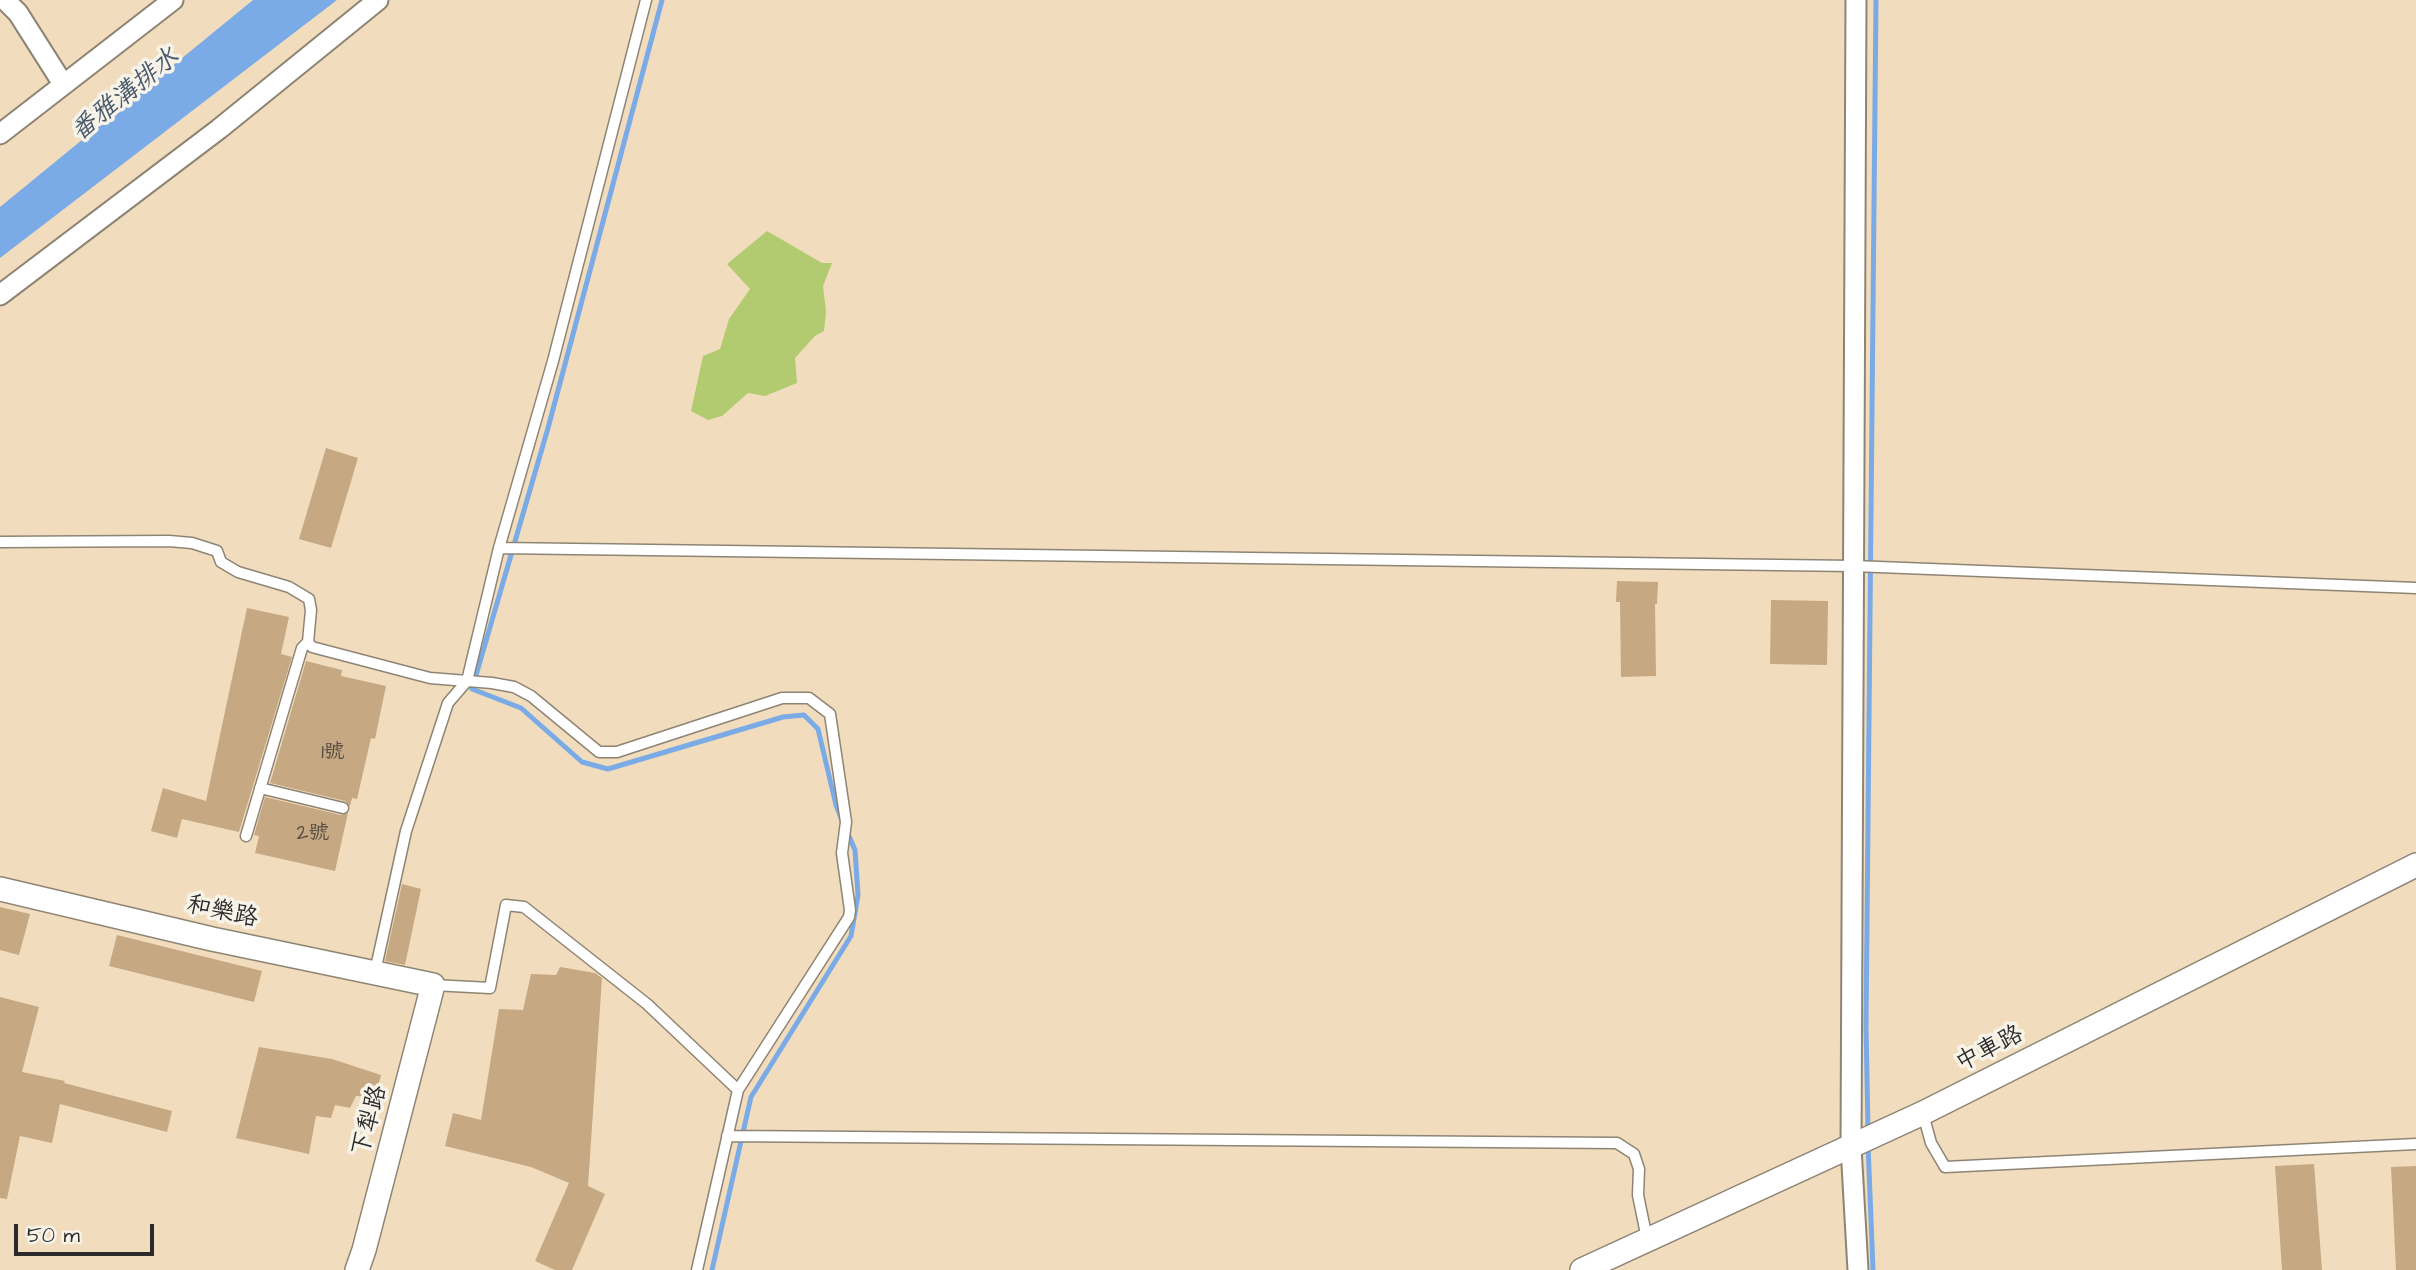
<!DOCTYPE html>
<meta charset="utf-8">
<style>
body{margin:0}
#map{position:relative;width:2416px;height:1270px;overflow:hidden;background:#f1ddbd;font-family:"Architects Daughter",sans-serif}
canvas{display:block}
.scale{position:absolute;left:14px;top:1224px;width:140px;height:32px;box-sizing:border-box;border:4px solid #2b2b2b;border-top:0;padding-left:9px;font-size:21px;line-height:24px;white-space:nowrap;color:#2b2b2b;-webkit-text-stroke:5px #f7f3e8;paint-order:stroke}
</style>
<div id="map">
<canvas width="2416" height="1270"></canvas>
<div class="scale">50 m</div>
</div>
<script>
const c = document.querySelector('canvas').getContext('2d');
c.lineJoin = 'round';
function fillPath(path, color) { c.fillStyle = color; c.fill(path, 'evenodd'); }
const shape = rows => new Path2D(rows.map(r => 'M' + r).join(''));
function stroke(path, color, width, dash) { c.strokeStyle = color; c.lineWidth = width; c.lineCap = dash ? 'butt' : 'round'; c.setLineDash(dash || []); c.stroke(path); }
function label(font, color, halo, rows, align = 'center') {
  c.font = font + ' "Architects Daughter","LXGW WenKai TC",sans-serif'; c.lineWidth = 7; c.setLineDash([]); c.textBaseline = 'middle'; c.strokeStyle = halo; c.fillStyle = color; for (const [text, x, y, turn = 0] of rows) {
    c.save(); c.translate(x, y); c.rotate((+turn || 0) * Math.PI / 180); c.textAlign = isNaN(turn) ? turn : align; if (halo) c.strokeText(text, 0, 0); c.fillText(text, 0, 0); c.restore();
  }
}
fillPath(shape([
 [767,231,822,263,832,263,823,286,826,312,824,331,815,336,795,358,797,383,765,396,748,393,722,416,708,420,691,411,703,356,720,349,729,319,750,289,727,264]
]), '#b2cb70');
fillPath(shape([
 [253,0,337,0,0,258,0,207]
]), '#7babe6');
stroke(shape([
 [662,0,548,428,472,689,521,708,582,762,608,769,783,717,804,715,818,729,836,805,842,820],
 [1868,1130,1866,1027,1876,0],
 [1868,1144,1873,1270],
 [712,1270,751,1097,851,936,858,895,855,850,846,829]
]), '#7babe6', 5);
fillPath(shape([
 [326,448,358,458,331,548,299,539],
 [1617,581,1658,582,1657,604,1655,604,1656,676,1621,677,1620,602,1616,602],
 [1771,600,1828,601,1827,665,1770,664],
 [247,608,289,617,281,654,292,657,239,832,182,819,177,838,151,831,163,788,206,801],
 [306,661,342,670,341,676,386,686,375,739,371,738,357,799,352,798,350,806,345,801,270,783],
 [265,797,341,815,348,813,335,871,255,853,259,836,254,835],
 [402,884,421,889,405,965,385,961],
 [0,907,30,914,19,955,0,950],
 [117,935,262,971,254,1002,109,966],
 [560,967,595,973,602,978,588,1186,605,1194,572,1270,555,1270,535,1261,569,1183,531,1167,445,1146,453,1113,481,1120,499,1009,523,1010,531,974,556,975],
 [0,997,39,1007,22,1072,65,1081,64,1083,172,1111,167,1132,60,1104,52,1143,20,1136,7,1199,0,1198],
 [259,1047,332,1059,381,1075,375,1097,356,1096,350,1108,335,1105,331,1118,316,1116,309,1154,236,1138],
 [2314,1164,2322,1270,2282,1270,2275,1166],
 [2416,1166,2416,1270,2396,1270,2391,1167]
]), '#c6a882');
const service = shape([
 [0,542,169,541,192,543,217,551,221,562,238,572,289,587,309,599,311,610,308,642,312,647,430,678,492,683,514,687,531,696,599,752,617,752,782,698,809,698,830,714,846,822,842,853,850,910,849,917,738,1090,697,1270],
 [499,548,1853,566,2416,588],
 [260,788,343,808],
 [246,836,302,648,308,642],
 [375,972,406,831,448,703,467,681,499,548,553,361,646,0],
 [433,985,490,988,506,905,524,907,647,1004,738,1090],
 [1923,1114,1931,1143,1945,1167,2416,1144],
 [727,1136,1617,1143,1634,1154,1639,1169,1638,1195,1647,1239]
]);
const minor = shape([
 [5,0,18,13,63,84],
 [1856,0,1851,1147,1858,1270],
 [0,134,173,0],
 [0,295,219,129,378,0]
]);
const tertiary = shape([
 [0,889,212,939,433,985,364,1250,357,1270],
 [1582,1270,1923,1113,2416,865]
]);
stroke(service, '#8e8474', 13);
stroke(minor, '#8e8474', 23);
stroke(tertiary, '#8e8474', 26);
stroke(service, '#fff', 10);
stroke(minor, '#fff', 19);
stroke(tertiary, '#fff', 23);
label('21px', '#524a41', null, [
 ["1號",333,754],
 ["2號",313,835]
]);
label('24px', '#2b2b2b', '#f7f3e8', [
 ["和樂路",222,913,12],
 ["中車路",1990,1050,-27],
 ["下犁路",371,1121,-75]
]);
label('italic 26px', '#47586c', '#f7f3e8', [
 ["番雅溝排水",126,96,-39]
]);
</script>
